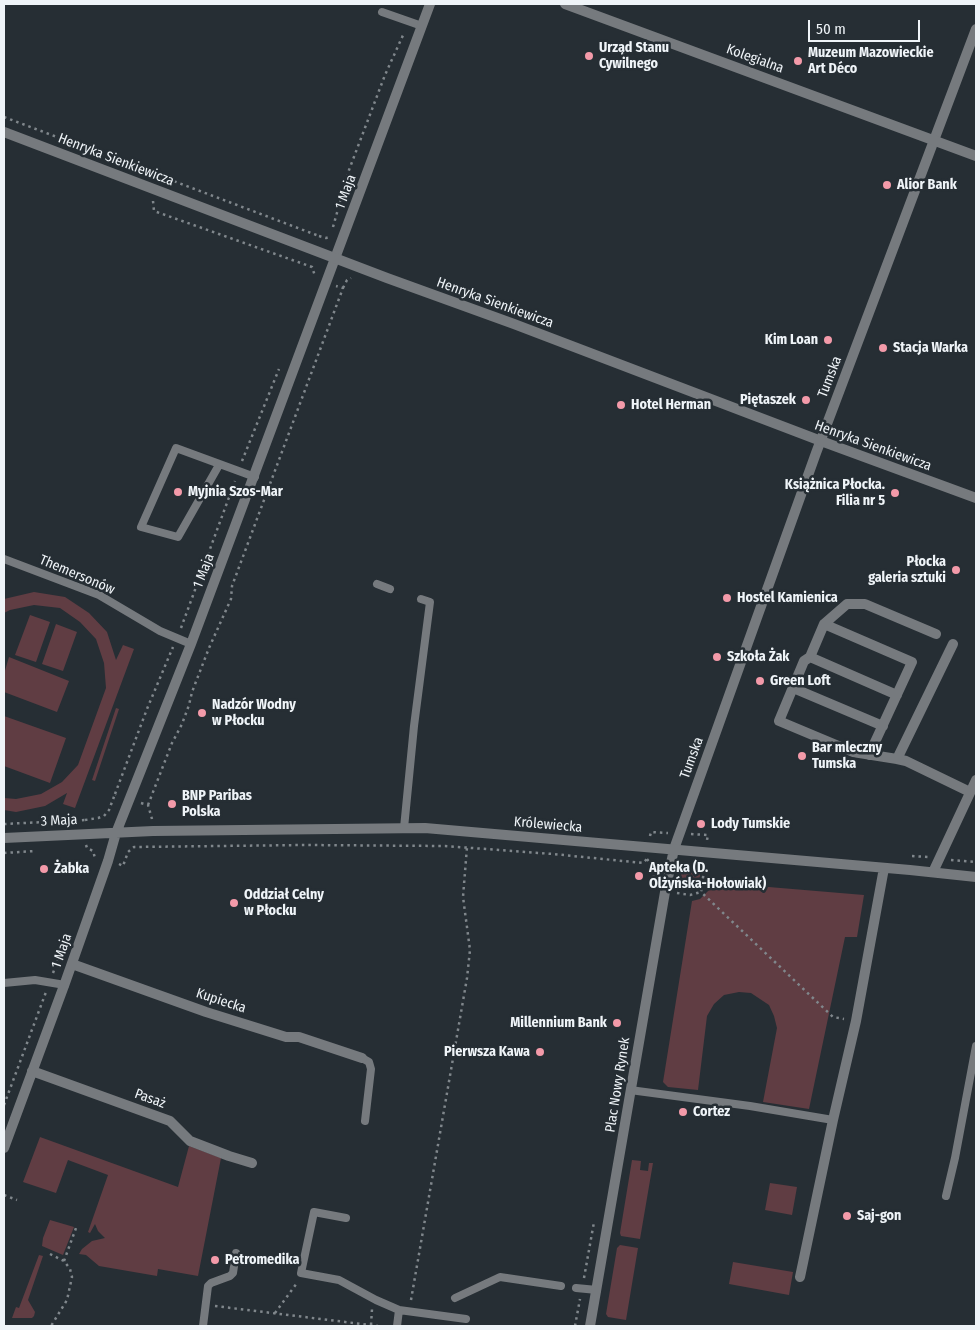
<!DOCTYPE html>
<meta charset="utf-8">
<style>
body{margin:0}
#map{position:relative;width:980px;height:1330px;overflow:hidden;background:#262e34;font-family:"Fira Sans Condensed",sans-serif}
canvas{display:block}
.frame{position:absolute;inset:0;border:5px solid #eff4f8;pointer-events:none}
.scale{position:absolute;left:808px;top:20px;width:112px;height:22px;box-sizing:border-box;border:2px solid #eff4f8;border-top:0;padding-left:6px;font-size:15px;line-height:18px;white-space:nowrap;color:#eff4f8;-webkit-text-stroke:4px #262e34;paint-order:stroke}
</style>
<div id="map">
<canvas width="980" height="1330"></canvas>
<div class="frame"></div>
<div class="scale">50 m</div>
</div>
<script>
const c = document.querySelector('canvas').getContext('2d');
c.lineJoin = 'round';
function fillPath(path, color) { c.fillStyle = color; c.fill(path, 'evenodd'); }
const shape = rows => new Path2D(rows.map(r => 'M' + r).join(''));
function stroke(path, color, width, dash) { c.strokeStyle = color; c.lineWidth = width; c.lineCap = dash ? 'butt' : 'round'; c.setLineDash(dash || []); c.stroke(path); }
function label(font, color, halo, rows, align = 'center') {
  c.font = font + ' "Fira Sans Condensed",sans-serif'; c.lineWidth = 5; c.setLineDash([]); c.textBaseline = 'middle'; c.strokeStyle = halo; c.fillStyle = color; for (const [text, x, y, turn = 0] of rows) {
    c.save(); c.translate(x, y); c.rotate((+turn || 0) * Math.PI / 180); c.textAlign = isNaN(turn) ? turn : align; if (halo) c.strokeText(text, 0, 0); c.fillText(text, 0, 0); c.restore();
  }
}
fillPath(shape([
 [34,592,65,597,89,613,107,632,116,660,123,645,134,649,75,808,63,804,67,793,45,806,16,812,4,810,4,798,16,799,41,794,62,782,78,765,106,688,104,663,96,639,80,622,60,608,34,605,10,610,4,613,4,599],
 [30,615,50,622,36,662,15,655],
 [56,624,77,632,63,671,42,664],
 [9,657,69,681,57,712,4,692,4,674],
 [116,708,119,709,95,781,92,780],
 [4,716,66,738,50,783,4,766],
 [693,862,700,863,700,876,696,885,689,890,678,889,682,870,686,866],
 [709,882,864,895,857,937,845,937,809,1109,763,1102,777,1028,774,1016,769,1005,751,993,739,992,724,995,714,1004,707,1016,698,1090,668,1087,663,1082,692,901,700,899,710,889],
 [40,1137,178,1187,189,1146,221,1158,198,1276,158,1269,157,1276,99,1266,86,1255,79,1254,82,1249,92,1241,105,1238,98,1231,95,1224,90,1233,88,1232,108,1175,68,1160,56,1193,23,1182],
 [632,1160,641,1161,640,1170,648,1171,649,1163,653,1163,640,1239,621,1236,620,1233],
 [770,1183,797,1187,792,1215,765,1210],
 [50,1220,74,1227,63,1255,42,1246,43,1238],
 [620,1245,638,1248,626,1320,608,1317,606,1314,617,1248],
 [39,1255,43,1256,28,1300,35,1312,34,1316,32,1318,12,1318,16,1307,19,1308],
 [733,1262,793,1272,789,1295,729,1284]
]), '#603d43');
stroke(shape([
 [4,117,319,236],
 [153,201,154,211,312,267,315,276],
 [333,227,349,170,385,75,404,33],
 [319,236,326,238,330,237],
 [343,288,347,280,351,278],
 [242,461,279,369],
 [181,628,235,481],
 [115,794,147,709,173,647],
 [141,803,148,805,152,819],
 [148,805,172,743,182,724,189,705,192,692,209,648,231,599,232,586,343,288,336,286],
 [85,820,98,818,104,816,109,810,115,794,116,795],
 [4,824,85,820,85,822],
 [691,834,708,835,707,840],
 [650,836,651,832,668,833],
 [86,845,87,848,93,851,95,858],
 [4,853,35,851],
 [912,856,928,857],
 [647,859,655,869,653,881],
 [951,860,976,862],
 [705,863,701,892,833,1017,844,1019],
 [119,864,123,866,128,852,134,847,304,845,445,846,553,854,643,863,647,859],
 [677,893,690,895,701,892],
 [53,973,64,943],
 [4,1105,46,992],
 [4,1195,17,1200],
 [50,1254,64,1261,70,1269,72,1277,67,1300,51,1326],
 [64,1261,76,1228],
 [584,1278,594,1222],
 [411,1300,467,978,470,950,463,897,467,847],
 [215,1306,378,1326],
 [275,1313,297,1283],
 [371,1325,372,1309],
 [575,1326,580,1299]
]), '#80878c', 2.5, [2.5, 4]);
stroke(shape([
 [382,12,422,26],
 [219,465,178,537,141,527,176,448,255,477],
 [4,559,99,595,160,631,191,644],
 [377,584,390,589],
 [404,828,414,726,430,602,421,599],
 [4,983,35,980,65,985],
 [362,1058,369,1062,371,1069,365,1121],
 [630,1090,750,1106,833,1120],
 [946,1196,955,1158,976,1046],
 [346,1218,314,1212,301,1273,339,1280,376,1300,399,1310],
 [576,1288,597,1290],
 [455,1298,500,1277,561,1286],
 [203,1326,208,1286,211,1283,230,1276,233,1273,236,1253],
 [397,1326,399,1310,466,1319]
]), '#767a7e', 8);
stroke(shape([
 [674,849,816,453,976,29]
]), '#767a7e', 10);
stroke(shape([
 [824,624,912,662,869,755],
 [953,644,897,759,906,761,970,792],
 [810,657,897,695],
 [793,688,883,726],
 [897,759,853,752,779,721,804,661,810,657,824,624,847,604,865,604,936,634],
 [4,838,153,831,425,828,910,870,976,877],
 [933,872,976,780],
 [72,964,206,1012,286,1037,299,1037,362,1058],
 [32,1071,170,1121,190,1141,229,1156,252,1163],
 [4,1148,65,983,108,861,116,833,191,644,430,4],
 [800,1277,833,1120,856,1021,884,868],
 [590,1326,665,892,674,849]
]), '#767a7e', 10);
stroke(shape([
 [565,4,976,156],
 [4,132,387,278,514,324,821,441,976,498]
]), '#767a7e', 10);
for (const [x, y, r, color] of [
 [589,56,5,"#f39aa9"],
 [798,61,5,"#f39aa9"],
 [887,185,5,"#f39aa9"],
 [828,340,5,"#f39aa9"],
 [883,348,5,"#f39aa9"],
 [806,400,5,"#f39aa9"],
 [621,405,5,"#f39aa9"],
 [178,492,5,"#f39aa9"],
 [895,493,5,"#f39aa9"],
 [956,570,5,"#f39aa9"],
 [727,598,5,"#f39aa9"],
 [717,657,5,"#f39aa9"],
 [760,681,5,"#f39aa9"],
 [202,713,5,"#f39aa9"],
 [802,756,5,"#f39aa9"],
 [172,804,5,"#f39aa9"],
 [701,824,5,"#f39aa9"],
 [44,869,5,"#f39aa9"],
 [639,876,5,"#f39aa9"],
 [234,903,5,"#f39aa9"],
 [617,1023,5,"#f39aa9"],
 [540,1052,5,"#f39aa9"],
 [683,1112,5,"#f39aa9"],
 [847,1216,5,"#f39aa9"],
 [215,1260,5,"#f39aa9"]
]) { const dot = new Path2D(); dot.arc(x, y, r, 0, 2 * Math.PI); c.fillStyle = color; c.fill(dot); stroke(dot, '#262e34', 2); }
label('bold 14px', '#eff4f8', '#262e34', [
 ["Urząd Stanu",599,48],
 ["Cywilnego",599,64],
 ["Muzeum Mazowieckie",808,53],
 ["Art Déco",808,69],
 ["Alior Bank",897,185],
 ["Kim Loan",818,340,"right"],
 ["Stacja Warka",893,348],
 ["Piętaszek",796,400,"right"],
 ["Hotel Herman",631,405],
 ["Książnica Płocka.",885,485,"right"],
 ["Filia nr 5",885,501,"right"],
 ["Myjnia Szos-Mar",188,492],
 ["Płocka",946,562,"right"],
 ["galeria sztuki",946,578,"right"],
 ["Hostel Kamienica",737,598],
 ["Szkoła Żak",727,657],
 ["Green Loft",770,681],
 ["Nadzór Wodny",212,705],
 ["w Płocku",212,721],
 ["Bar mleczny",812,748],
 ["Tumska",812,764],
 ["BNP Paribas",182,796],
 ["Polska",182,812],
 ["Lody Tumskie",711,824],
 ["Apteka (D.",649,868],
 ["Olżyńska-Hołowiak)",649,884],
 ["Żabka",54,869],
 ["Oddział Celny",244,895],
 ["w Płocku",244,911],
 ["Millennium Bank",607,1023,"right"],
 ["Pierwsza Kawa",530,1052,"right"],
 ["Cortez",693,1112],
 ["Saj-gon",857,1216],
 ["Petromedika",225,1260]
], 'left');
label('14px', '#eff4f8', '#262e34', [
 ["Kolegialna",755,59,20],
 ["Henryka Sienkiewicza",116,160,21],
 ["1 Maja",346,192,-70],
 ["Henryka Sienkiewicza",495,303,20],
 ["Tumska",830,377,-69],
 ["Henryka Sienkiewicza",873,446,20],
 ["1 Maja",204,571,-69],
 ["Themersonów",77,575,23],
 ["Tumska",692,758,-70],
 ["3 Maja",59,821,-3],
 ["Królewiecka",548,825,5],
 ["1 Maja",62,951,-71],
 ["Kupiecka",221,1001,18],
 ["Plac Nowy Rynek",618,1085,-81],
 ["Pasaż",150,1099,20]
]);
</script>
